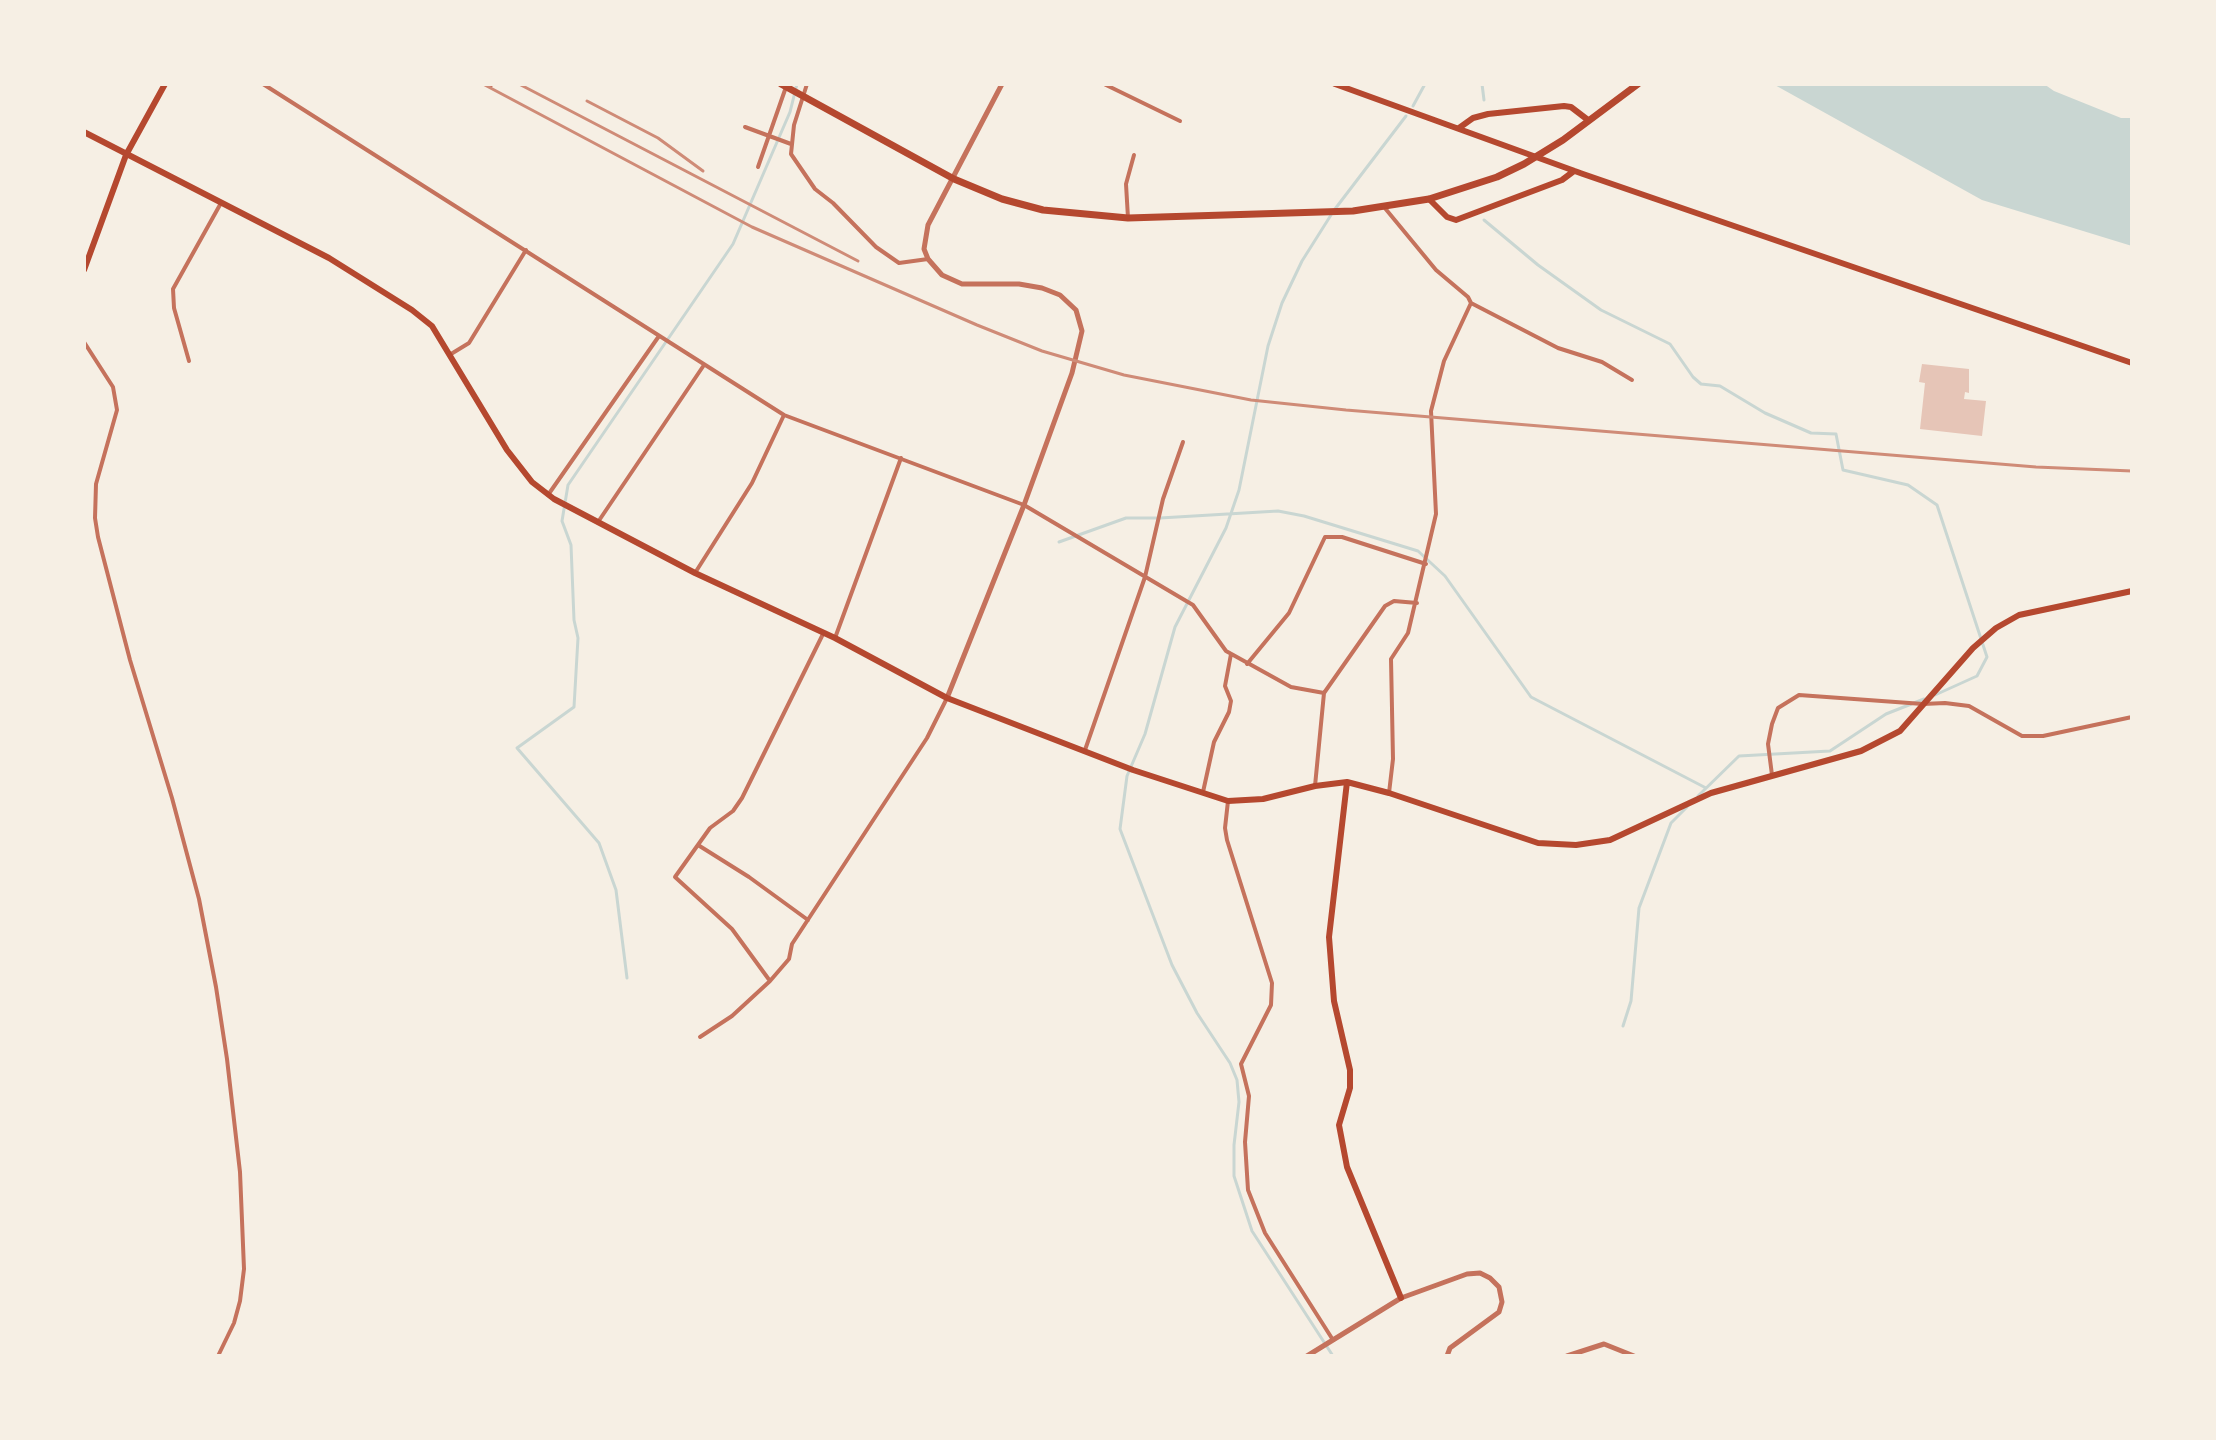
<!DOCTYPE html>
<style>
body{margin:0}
#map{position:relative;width:2216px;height:1440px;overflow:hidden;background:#f6efe4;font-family:"Open Sans",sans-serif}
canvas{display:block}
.frame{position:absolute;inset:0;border:86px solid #f6efe4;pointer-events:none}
</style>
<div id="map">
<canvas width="2216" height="1440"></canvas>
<div class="frame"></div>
</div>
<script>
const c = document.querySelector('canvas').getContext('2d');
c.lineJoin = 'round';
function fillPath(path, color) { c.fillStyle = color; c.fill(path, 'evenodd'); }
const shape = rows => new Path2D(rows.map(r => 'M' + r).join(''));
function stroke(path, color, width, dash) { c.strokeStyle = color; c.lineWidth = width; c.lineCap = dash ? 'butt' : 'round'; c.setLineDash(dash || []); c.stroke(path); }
fillPath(shape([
 [1773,84,2044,84,2054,91,2121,118,2132,118,2132,246,1982,200]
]), '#c9d6d2');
stroke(shape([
 [1482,84,1484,100],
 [1413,106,1425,84],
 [1335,209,1406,116],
 [1331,215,1302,261,1282,303,1268,346,1239,490,1226,528,1175,627,1145,734,1127,776,1120,829,1172,965,1197,1013,1230,1063,1237,1080,1239,1102,1234,1145,1234,1176,1252,1231,1333,1356],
 [1484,220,1538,265,1601,310,1670,344,1693,377,1701,384,1720,386,1765,413,1811,433,1836,434,1843,470,1908,485,1937,505,1987,657,1977,676,1935,695],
 [1059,542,1126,518,1160,518,1278,511,1304,516,1418,551,1445,576,1531,697,1706,788],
 [1698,796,1739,756,1830,751,1886,714,1924,699],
 [627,978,616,890,599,843,517,748,574,707,578,638,574,620,571,545,562,521,568,485,733,244,790,112,797,84],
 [1623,1026,1631,1001,1639,908,1671,823,1687,807]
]), '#c9d6d2', 3);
fillPath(shape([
 [1922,364,1969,369,1969,393,1965,392,1964,399,1986,401,1982,436,1920,429,1925,383,1919,382]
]), '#e6c5b7');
stroke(shape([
 [491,86,492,84]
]), '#c5725c', 3);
stroke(shape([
 [263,84,784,415,1024,505,1193,605,1226,651,1291,687,1324,693],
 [807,84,794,125,791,154,815,189,833,203,876,247,899,263,928,259],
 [1104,84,1180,121],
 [745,127,791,144],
 [758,167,786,87],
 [1384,207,1436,270,1468,297,1471,303,1444,361,1431,411,1436,514,1408,633,1391,659,1393,759,1389,793],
 [1128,218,1126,184,1134,155],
 [1471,303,1558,348,1602,362,1632,380],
 [84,342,113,387,117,410,96,484,95,518,98,537,130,660,172,798,199,899,216,987,227,1059,240,1172,244,1269,240,1301,234,1323,218,1356],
 [451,354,469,343,526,250],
 [189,361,174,308,173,289,221,203],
 [548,495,659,336],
 [598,522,704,365],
 [695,573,752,483,784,415],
 [835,638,901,458],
 [1247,664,1289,613,1325,537,1342,537,1426,564],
 [1085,750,1145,577,1163,499,1183,442],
 [1772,775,1768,744,1772,724,1778,708,1799,695,1923,704,1945,703,1969,706,2022,736,2043,736,2132,717],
 [1315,786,1324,693,1385,606,1394,601,1417,603],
 [1203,792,1214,742,1229,712,1231,701,1225,686,1231,654],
 [1228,801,1225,828,1227,840,1272,983,1271,1005,1241,1064,1249,1096,1245,1142,1248,1190,1265,1233,1333,1340],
 [698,845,749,877,808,920],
 [770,981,732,929,675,877,710,828,733,811,742,798,823,634],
 [700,1037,732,1016,770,981,789,959,792,944,927,738,947,698]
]), '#c5725c', 4);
stroke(shape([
 [947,698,1024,505,1072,373,1082,331,1076,310,1060,295,1042,288,1019,284,962,284,942,275,928,259,924,249,928,225,1002,84],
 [1307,1356,1401,1298,1467,1274,1480,1273,1490,1278,1499,1287,1502,1302,1499,1312,1450,1348,1447,1356],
 [1567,1356,1604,1344,1634,1356]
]), '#c5725c', 5);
stroke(shape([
 [1335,84,1583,174,2132,363],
 [1459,128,1473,118,1488,114,1564,106,1571,107,1588,120],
 [84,132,329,258,412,310,432,326,507,450,532,482,554,499,695,573,835,638,947,698,1133,770,1228,801,1263,799,1315,786,1347,782,1389,793,1538,843,1576,845,1610,840,1711,793,1861,751,1900,731,1973,648,1996,628,2019,615,2132,591],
 [1429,199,1447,217,1456,220,1562,180,1574,171],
 [84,270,126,155,165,84],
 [1347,782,1329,937,1334,1001,1350,1070,1350,1088,1339,1125,1347,1167,1401,1298]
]), '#b5482f', 6);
stroke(shape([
 [781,84,954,179,1002,199,1043,210,1128,218,1353,211,1429,199,1497,177,1524,164,1563,140,1638,84]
]), '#b5482f', 7);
stroke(shape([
 [483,84,752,227,977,325,1042,351,1124,375,1251,400,1346,410,2036,467,2132,471],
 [519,84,858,261],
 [587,101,658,138,703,171]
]), '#cf8b77', 3);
</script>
